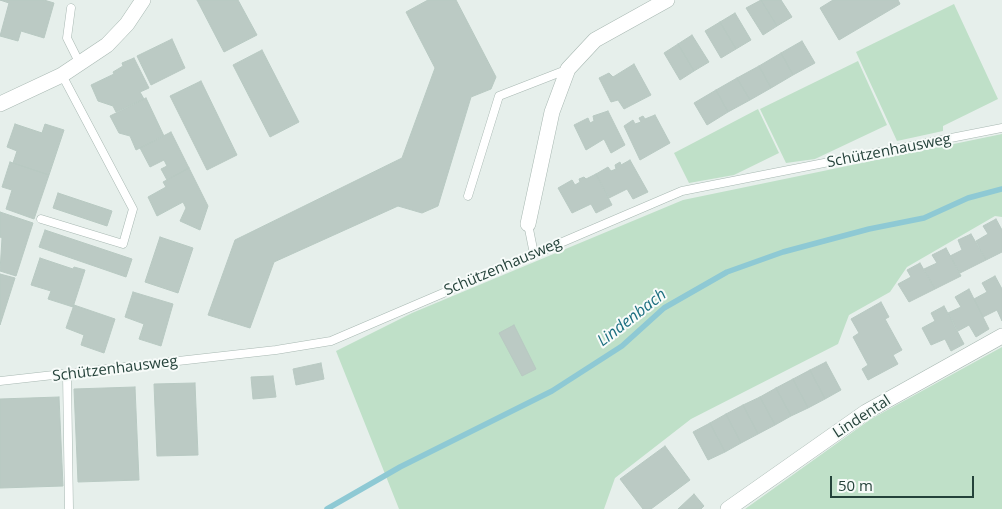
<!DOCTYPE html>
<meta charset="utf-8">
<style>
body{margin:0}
#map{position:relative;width:1002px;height:509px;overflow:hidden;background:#e6efeb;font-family:"Open Sans",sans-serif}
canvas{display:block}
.scale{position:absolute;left:830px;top:476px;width:144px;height:22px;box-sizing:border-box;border:2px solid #24423a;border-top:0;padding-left:6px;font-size:15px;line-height:18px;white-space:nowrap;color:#24423a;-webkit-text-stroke:4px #f7fbf9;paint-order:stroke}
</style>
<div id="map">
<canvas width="1002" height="509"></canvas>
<div class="scale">50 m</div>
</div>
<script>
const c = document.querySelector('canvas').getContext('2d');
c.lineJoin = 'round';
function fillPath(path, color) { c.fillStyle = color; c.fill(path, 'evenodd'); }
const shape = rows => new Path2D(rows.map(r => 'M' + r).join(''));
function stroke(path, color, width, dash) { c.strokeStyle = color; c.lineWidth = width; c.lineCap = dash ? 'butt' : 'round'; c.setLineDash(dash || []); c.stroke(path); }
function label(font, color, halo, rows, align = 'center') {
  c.font = font + ' "Open Sans",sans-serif'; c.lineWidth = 4; c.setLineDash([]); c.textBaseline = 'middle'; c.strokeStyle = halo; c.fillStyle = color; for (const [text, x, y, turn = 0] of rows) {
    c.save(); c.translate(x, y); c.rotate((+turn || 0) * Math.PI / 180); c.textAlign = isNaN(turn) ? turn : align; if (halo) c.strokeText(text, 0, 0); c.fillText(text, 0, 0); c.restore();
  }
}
fillPath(shape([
 [954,4,998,99,943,126,943,131,897,141,856,52],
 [858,61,887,125,815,159,786,163,760,109],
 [758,109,779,153,734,175,689,183,674,153],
 [1002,134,1002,217,995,216,907,267,890,292,849,315,838,344,691,419,615,478,604,509,399,509,336,351,412,313,683,200],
 [1002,347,1002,509,745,509,871,419]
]), '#bfe0c8');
stroke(shape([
 [327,509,400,467,552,391,622,346,664,308,727,272,783,252,869,229,924,218,968,198,1002,189]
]), '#8ec9d4', 5.5);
const building = shape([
 [0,0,44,0,54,3,44,38,21,31,18,41,0,36,9,3,0,0],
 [197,0,238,0,257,35,224,52,197,0],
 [428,0,456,0,496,77,491,89,471,97,438,206,422,213,398,206,274,262,250,328,208,315,235,240,402,158,435,68,406,12,428,0],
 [761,0,781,0,792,17,777,26,761,0],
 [761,0,777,26,763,35,746,8,761,0],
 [833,0,898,0,900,4,839,40,820,8,833,0],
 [735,13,751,40,736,49,720,22,735,13],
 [720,22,736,49,721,58,705,31,720,22],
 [692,35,709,62,694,71,678,44,692,35],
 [172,39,185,68,151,85,137,56,172,39],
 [802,41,815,63,793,75,781,53,802,41],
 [678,44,694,71,680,80,664,53,678,44],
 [262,50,299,122,270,137,233,65,262,50],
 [781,53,793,75,771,88,759,66,781,53],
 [134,58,149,88,140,92,144,99,116,112,113,106,98,101,91,85,114,74,113,72,123,66,122,63,134,58],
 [634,64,651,95,624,109,618,100,611,102,599,78,609,73,613,77,634,64],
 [759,66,771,88,750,100,737,78,759,66],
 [737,78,750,100,728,112,716,90,737,78],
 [201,81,237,155,207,170,170,96,201,81],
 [716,90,728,112,707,125,694,103,716,90],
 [146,98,164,136,136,150,130,136,119,133,110,116,146,98],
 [608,111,625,145,611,153,604,139,586,150,574,125,588,118,590,123,594,121,593,116,608,111],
 [655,115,670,143,640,160,624,126,633,120,635,124,641,122,639,118,643,116,645,119,655,115],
 [15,124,42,133,45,124,64,130,49,175,13,163,17,151,7,147,15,124],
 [171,132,189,168,167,180,161,169,167,166,164,160,150,167,140,148,171,132],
 [630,160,648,192,633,199,627,189,609,198,596,174,608,167,611,171,616,169,615,165,620,162,621,165,630,160],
 [10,162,49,175,34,219,6,209,12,190,2,187,10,162],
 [189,168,208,206,200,230,180,221,186,208,183,202,157,216,148,197,166,187,163,182,189,168],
 [596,174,612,205,596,213,591,204,572,213,558,188,572,180,575,185,580,182,579,179,584,177,586,179,596,174],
 [58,193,112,211,107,226,53,208,58,193],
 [0,212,33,223,16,276,0,271,2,238,0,237,0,212],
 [996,219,1002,230,1002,252,986,260,976,241,988,234,983,226,996,219],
 [45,230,132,259,126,277,39,247,45,230],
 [971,234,986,260,960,273,950,256,962,250,958,240,971,234],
 [160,237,193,248,178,293,145,282,160,237],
 [946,248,961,276,935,289,924,269,937,263,932,255,946,248],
 [40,258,73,269,74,267,85,270,73,307,48,299,51,291,31,285,40,258],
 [920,263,935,289,909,302,898,284,911,277,907,270,920,263],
 [0,274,15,278,0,325,0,274],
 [995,276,1002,289,1002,321,997,310,983,317,974,299,987,292,982,283,995,276],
 [969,289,989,329,976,337,969,325,958,331,948,313,961,307,955,297,969,289],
 [133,292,173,304,161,346,139,339,144,324,125,317,133,292],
 [881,302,889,317,885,319,902,350,893,355,898,364,868,380,862,369,868,365,853,337,859,333,851,319,881,302],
 [74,305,115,319,104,353,81,345,84,335,66,328,74,305],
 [944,306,964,344,951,351,945,339,931,345,922,328,935,321,931,313,944,306],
 [514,325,536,369,522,376,499,333,514,325],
 [826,362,841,390,825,399,810,370,826,362],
 [321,363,324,379,296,385,293,369,321,363],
 [810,370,825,399,808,408,793,379,810,370],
 [273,376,276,397,253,399,251,377,273,376],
 [793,379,808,408,791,416,776,388,793,379],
 [195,383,198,455,157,456,154,384,195,383],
 [135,387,139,480,78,482,74,389,135,387],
 [776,388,791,416,775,425,760,397,776,388],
 [59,397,63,486,0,488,0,399,59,397],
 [760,397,775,425,758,434,743,405,760,397],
 [743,405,758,434,741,443,726,414,743,405],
 [726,414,741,443,725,452,710,423,726,414],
 [710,423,725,452,708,460,693,432,710,423],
 [665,446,690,480,651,509,643,509,620,479,665,446],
 [694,494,704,506,701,509,678,509,694,494]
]);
fillPath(building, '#bbcac4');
stroke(building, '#b8c9c2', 1);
const service = shape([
 [71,8,67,38,79,62],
 [468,196,499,96,566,70],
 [41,219,123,244,133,209,62,75],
 [528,224,534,254],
 [67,374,69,509],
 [0,381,276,350,331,341,682,191,1002,128]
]);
const minor = shape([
 [0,104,62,75,107,45,127,24,143,0],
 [528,224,552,112,568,69,595,40,667,0],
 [728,509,866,412,1002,336]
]);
stroke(service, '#a8b8b2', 9);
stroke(minor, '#a8b8b2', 16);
stroke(service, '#fff', 8);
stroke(minor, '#fff', 15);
label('15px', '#24423a', '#f7fbf9', [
 ["Schützenhausweg",889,151,-11],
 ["Schützenhausweg",503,267,-23],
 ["Schützenhausweg",115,369,-7],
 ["Lindental",862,417,-33]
]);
label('italic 16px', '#1c6f80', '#f7fbf9', [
 ["Lindenbach",632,318,-38]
]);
</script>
